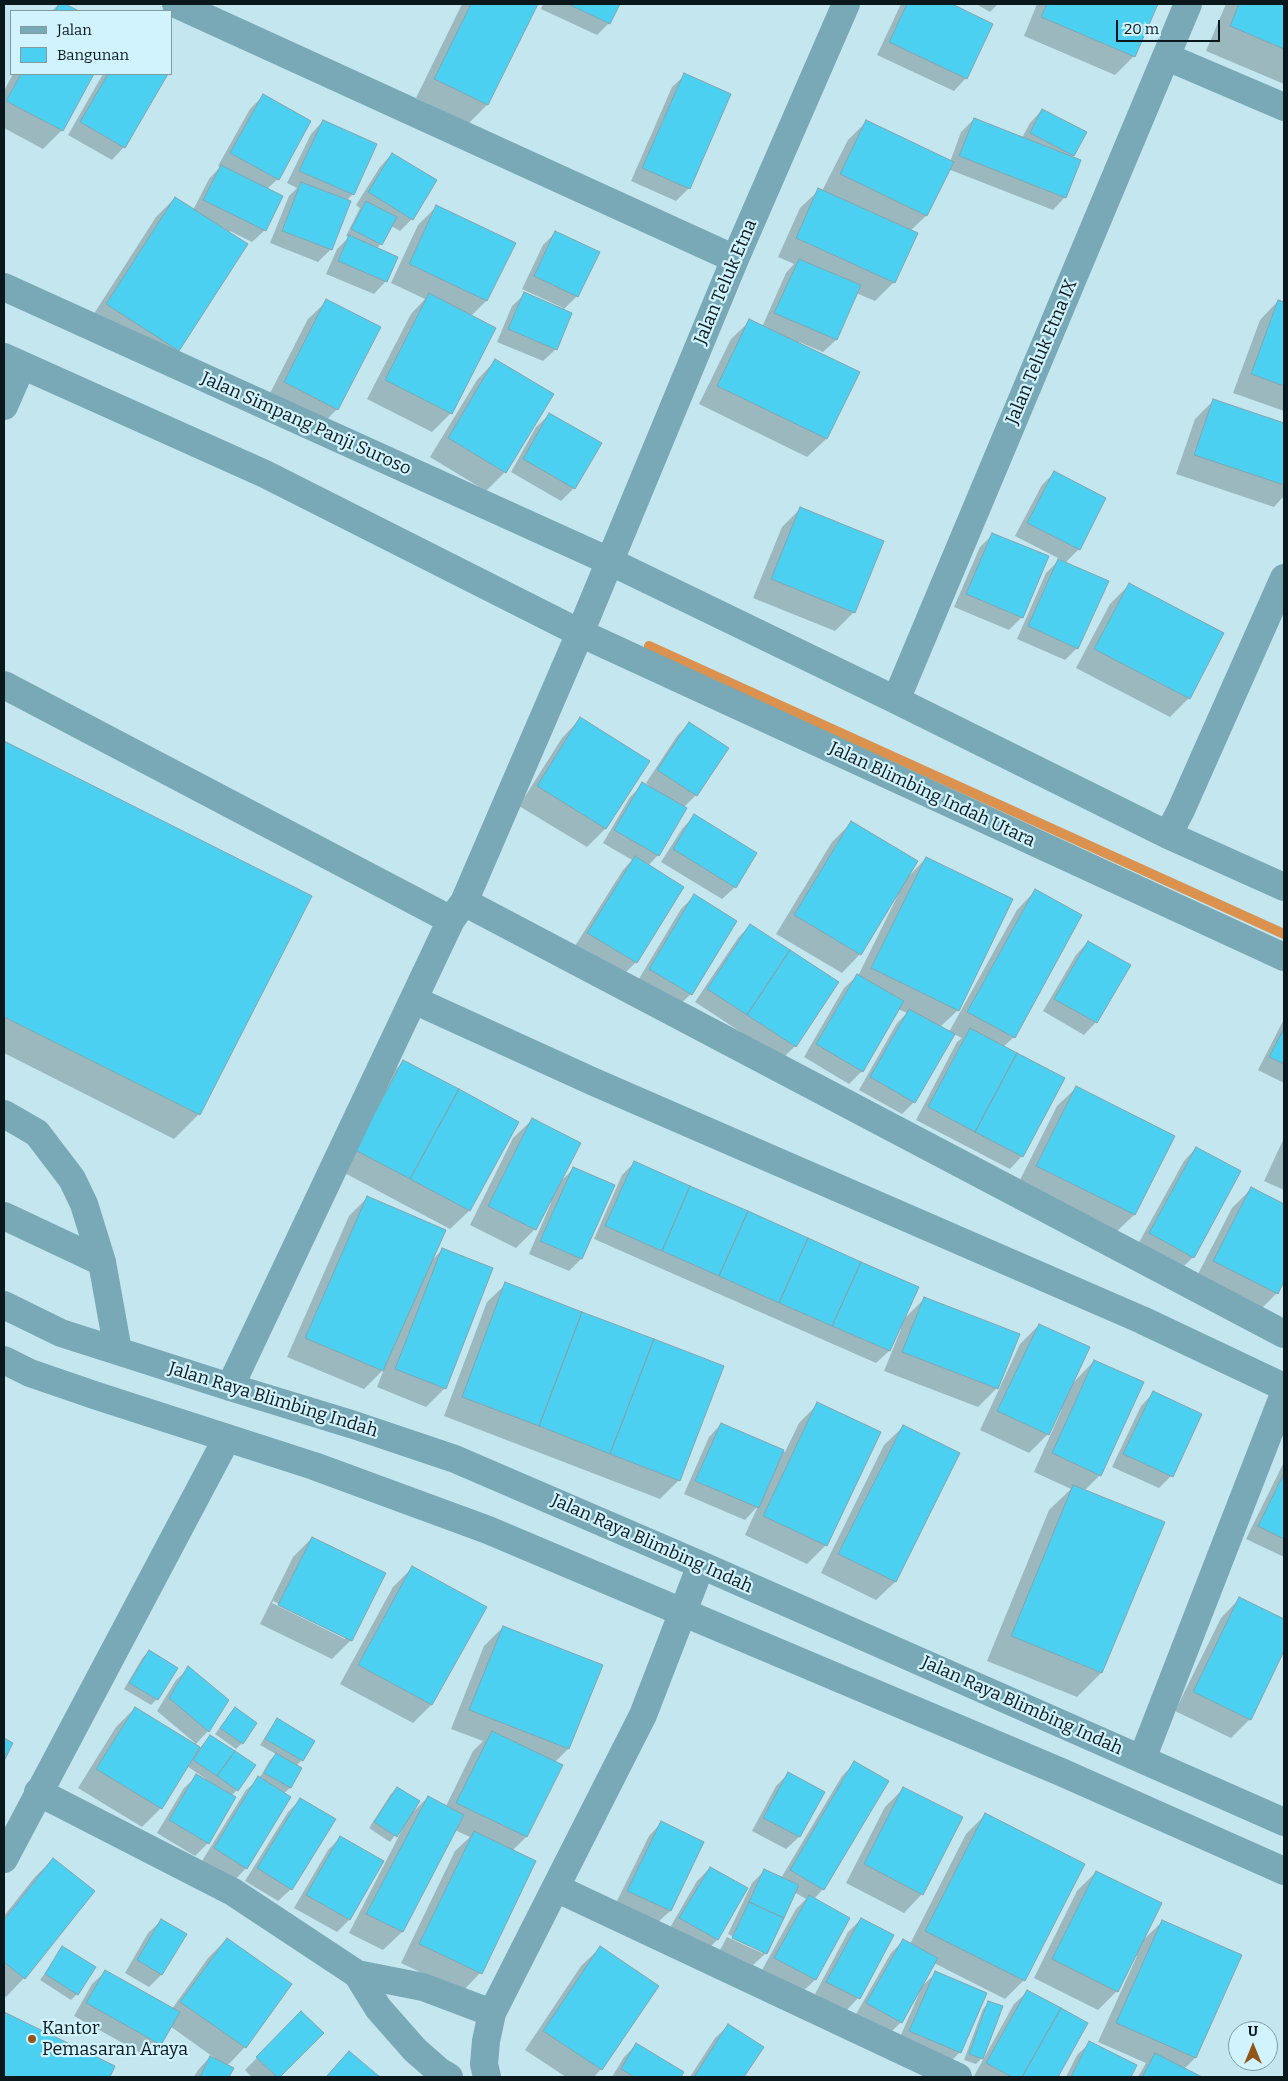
<!DOCTYPE html>
<style>
body{margin:0}
#map{position:relative;width:1288px;height:2081px;overflow:hidden;background:#c4e6ef;font-family:Bitter,serif}
canvas{display:block}
.frame{position:absolute;inset:0;border:5px solid #0b181b;pointer-events:none}
.legend{position:absolute;left:10px;top:10px;width:162px;height:65px;box-sizing:border-box;background:#d1f3fd;border:1px solid #829ba3;margin:0;padding:6px 9px;list-style:none;font-size:15px;color:#0b181b}
.legend li{display:flex;align-items:center;gap:10px;height:25px}
.legend b{width:25px;border:1px solid #829ba3}
.north{position:absolute;left:1228px;top:2021px;width:50px;height:50px;box-sizing:border-box;background:#d1f3fd;border:1px solid #829ba3;border-radius:50%;rotate:0deg;font-size:14px;font-weight:700;line-height:20px;text-align:center;color:#0b181b}
.north::after{content:'';display:block;margin:auto;width:18px;height:22px;background:#925616;clip-path:polygon(50% 0,100% 100%,50% 72%,0 100%)}
.scale{position:absolute;left:1116px;top:20px;width:104px;height:22px;box-sizing:border-box;border:2px solid #0b181b;border-top:0;padding-left:6px;font-size:15px;line-height:18px;white-space:nowrap;color:#0b181b;-webkit-text-stroke:4px #d1f3fd;paint-order:stroke}
</style>
<div id="map">
<canvas width="1288" height="2081"></canvas>
<div class="frame"></div>
<ul class="legend">
<li><b style="height:6px;background:#79a9b7"></b>Jalan</li>
<li><b style="height:14px;background:#4cd0f1"></b>Bangunan</li>
</ul>
<div class="north">U</div>
<div class="scale">20 m</div>
</div>
<script>
const c = document.querySelector('canvas').getContext('2d');
c.lineJoin = 'round';
function fillPath(path, color) { c.fillStyle = color; c.fill(path, 'evenodd'); }
const shape = rows => new Path2D(rows.map(r => 'M' + r).join(''));
function stroke(path, color, width, dash) { c.strokeStyle = color; c.lineWidth = width; c.lineCap = dash ? 'butt' : 'round'; c.setLineDash(dash || []); c.stroke(path); }
function label(font, color, halo, rows, align = 'center') {
  c.font = font + ' Bitter,serif'; c.lineWidth = 4.5; c.setLineDash([]); c.textBaseline = 'middle'; c.strokeStyle = halo; c.fillStyle = color; for (const [text, x, y, turn = 0] of rows) {
    c.save(); c.translate(x, y); c.rotate((+turn || 0) * Math.PI / 180); c.textAlign = isNaN(turn) ? turn : align; if (halo) c.strokeText(text, 0, 0); c.fillText(text, 0, 0); c.restore();
  }
}
fillPath(shape([
 [59,4,62,4,76,11,52,11],
 [462,4,536,4,487,105,469,123,416,98],
 [543,4,618,4,609,23,597,35,541,9],
 [901,4,949,4,992,24,966,78,954,91,877,55],
 [976,4,998,4,990,12],
 [1037,4,1156,4,1134,56,1115,75,1024,36],
 [1226,4,1284,4,1284,84,1206,51],
 [13,74,92,74,62,130,43,149,4,128,4,91],
 [103,74,166,74,124,147,112,160,68,135],
 [685,75,689,188,676,201,631,181,672,87],
 [263,96,278,179,267,189,265,230,252,242,230,231,178,350,159,369,88,323,156,217,175,198,193,210,209,179,220,167,218,166,250,109],
 [1042,110,1073,155,1071,157,1065,197,1053,210,948,169,926,216,910,231,894,282,875,301,856,293,836,340,823,352,799,342,798,344,858,373,826,439,807,457,699,404,731,339,750,321,762,327,786,273,794,264,778,257,800,208,819,190,822,191,848,140,867,121,950,162,961,132,974,119,1022,138,1030,123],
 [323,121,353,194,346,201,331,249,318,262,270,243,289,196,297,188,287,183,311,134],
 [392,154,412,219,400,231,391,226,377,249,386,281,374,294,326,274,337,249,349,237,346,236,360,208,356,205,380,167],
 [437,206,514,243,486,301,471,316,451,413,432,432,367,399,411,314,425,299,391,283,418,225],
 [555,233,577,296,563,310,556,349,543,361,497,342,512,306,525,294,562,310,563,308,522,289,543,245],
 [327,301,337,409,319,428,266,401,308,319],
 [1278,301,1284,303,1284,411,1233,393,1260,320],
 [495,361,505,472,486,491,430,457,477,380],
 [1213,401,1284,424,1284,496,1274,507,1176,474,1195,419],
 [549,415,574,488,561,501,511,472,536,427],
 [1054,473,1079,549,1065,563,1077,648,1065,660,1017,639,1046,573,1060,559,1015,536,1042,485],
 [801,508,854,612,835,631,753,598,782,527],
 [993,534,1022,617,1009,630,954,607,980,547],
 [1129,585,1189,698,1170,717,1076,668,1110,604],
 [580,719,605,829,587,847,519,806,562,738],
 [689,723,696,795,684,807,658,855,648,866,683,887,636,962,623,975,575,946,623,870,632,860,603,843,630,797,643,784,649,788,650,786,646,783,677,736],
 [4,742,310,896,199,1114,174,1139,4,1053],
 [694,816,735,887,722,899,661,862,682,829],
 [851,823,910,875,926,858,958,1010,940,1027,949,1032,1017,910,1035,891,1081,916,1014,1037,1003,1047,1022,1156,1010,1169,916,1120,957,1042,962,1038,954,1034,914,1102,902,1114,859,1090,897,1023,907,1013,898,1009,862,1071,849,1084,804,1057,844,988,857,976,858,976,898,895,896,894,860,954,842,973,776,934,832,842],
 [694,896,691,994,678,1006,637,982,681,909],
 [750,925,837,982,795,1046,782,1059,695,1002,738,938],
 [1088,942,1096,1022,1084,1035,1043,1011,1076,955],
 [1284,1019,1284,1083,1258,1070],
 [404,1061,517,1123,469,1211,450,1229,337,1169,385,1080],
 [1076,1088,1174,1136,1134,1215,1115,1233,1018,1184,1057,1106],
 [532,1120,560,1182,574,1168,581,1259,569,1271,529,1254,551,1203,549,1202,535,1229,516,1248,470,1225,513,1138],
 [1284,1138,1284,1190,1264,1181],
 [1196,1148,1193,1257,1181,1269,1137,1246,1184,1161],
 [635,1162,903,1320,924,1299,997,1388,978,1407,884,1371,901,1329,899,1328,889,1351,876,1363,594,1239,622,1175],
 [1251,1189,1284,1206,1284,1279,1277,1293,1258,1312,1195,1280,1232,1208],
 [368,1197,430,1262,442,1250,445,1388,426,1407,377,1387,384,1369,364,1389,287,1357,349,1216],
 [506,1284,679,1480,660,1499,444,1416,487,1302],
 [1039,1325,1072,1384,1094,1361,1100,1475,1084,1491,1101,1673,1077,1697,987,1661,1049,1510,1071,1489,1034,1472,1062,1409,1060,1408,1048,1434,1029,1453,980,1430,1020,1344],
 [1153,1393,1171,1476,1159,1488,1112,1467,1141,1406],
 [818,1404,826,1545,807,1564,745,1535,758,1506,745,1520,684,1494,709,1437,721,1424,785,1452,799,1423],
 [903,1427,958,1454,895,1582,876,1600,821,1573,884,1445],
 [1284,1462,1284,1557,1246,1539],
 [312,1538,351,1640,332,1659,260,1624,293,1557],
 [273,1601,345,1636,345,1639,272,1603],
 [412,1568,431,1705,413,1723,340,1684,393,1587],
 [1239,1599,1284,1621,1284,1648,1250,1719,1231,1738,1175,1711,1221,1618],
 [503,1627,601,1666,568,1749,554,1763,561,1766,526,1837,512,1851,480,1973,462,1992,401,1963,455,1851,470,1837,455,1830,402,1932,383,1950,349,1933,403,1828,401,1827,390,1842,369,1828,391,1794,397,1788,412,1813,428,1797,446,1806,473,1751,483,1741,451,1729,484,1646],
 [149,1652,176,1669,157,1699,151,1705,124,1689,143,1657],
 [189,1668,227,1700,208,1731,195,1745,200,1748,210,1736,237,1790,231,1796,208,1843,195,1856,157,1833,184,1788,197,1776,205,1780,206,1779,187,1766,161,1808,142,1827,78,1788,116,1727,135,1708,194,1745,195,1743,157,1711,176,1680],
 [235,1708,242,1743,236,1749,215,1734],
 [278,1720,302,1760,296,1766,301,1768,290,1788,283,1794,246,1868,234,1881,202,1861,246,1790,259,1779,270,1760,276,1754,260,1745,272,1726],
 [855,1763,823,1889,814,1899,849,1918,815,1980,802,1992,762,1970,796,1909,806,1899,794,1892,766,1953,753,1965,720,1950,727,1937,762,1953,762,1950,728,1934,752,1883,765,1870,781,1878,842,1776],
 [788,1774,823,1793,799,1837,786,1849,752,1831,776,1786],
 [904,1788,922,1894,904,1913,846,1883,885,1807],
 [300,1800,291,1889,278,1901,245,1881,288,1812],
 [985,1815,1024,1980,1005,1999,934,1963,921,1987,936,1973,960,2052,947,2065,897,2044,921,1989,920,1988,901,2022,888,2035,855,2016,891,1953,904,1940,910,1944,966,1834],
 [661,1823,703,1843,670,1911,657,1923,616,1903,649,1836],
 [340,1838,349,1920,337,1932,294,1908,328,1850],
 [53,1859,24,1978,6,1997,4,1995,4,1916,34,1878],
 [710,1868,747,1889,717,1940,705,1952,668,1931,697,1881],
 [1096,1872,1141,1942,1163,1921,1240,1956,1195,2058,1184,2069,1200,2077,1138,2077,1146,2063,1098,2042,1137,1956,1135,1955,1117,1991,1098,2010,1034,1978,1077,1891],
 [861,1919,858,1998,846,2011,815,1994,848,1932],
 [161,1921,161,1975,149,1987,125,1973,148,1933],
 [227,1939,245,2047,227,2066,232,2068,228,2077,194,2077,198,2070,210,2057,216,2060,216,2059,170,2026,160,2044,148,2057,74,2016,92,1984,105,1972,172,2009,208,1958],
 [63,1948,77,1994,71,2000,40,1980],
 [600,1948,601,2069,594,2077,566,2077,525,2050,581,1966],
 [1027,1992,1086,2024,1056,2077,977,2077,974,2076,1014,2004],
 [989,2002,982,2058,976,2064,964,2060,983,2009],
 [4,2013,114,2066,109,2077,4,2077],
 [301,2013,322,2033,278,2077,252,2077,245,2070],
 [728,2026,762,2047,743,2077,690,2077,715,2038],
 [1090,2043,1135,2065,1129,2077,1066,2077,1077,2055],
 [636,2045,682,2072,679,2077,612,2077,624,2057],
 [349,2052,378,2077,326,2077]
]), '#0003');
stroke(shape([
 [649,646,1284,934]
]), '#da924e', 10);
const building = shape([
 [59,4,65,4,79,11,55,11,59,4],
 [471,4,538,4,488,105,434,79,471,4],
 [568,4,620,4,610,24,568,4],
 [907,4,952,4,993,24,967,79,889,42,907,4],
 [1047,4,1158,4,1135,57,1041,17,1047,4],
 [1239,4,1284,4,1284,49,1230,26,1239,4],
 [684,73,731,94,690,189,642,168,684,73],
 [21,74,94,74,63,131,6,101,21,74],
 [108,74,168,74,125,148,80,122,108,74],
 [263,94,311,121,279,180,230,153,263,94],
 [1042,109,1087,132,1074,156,1030,133,1042,109],
 [974,118,1081,160,1066,198,959,156,974,118],
 [323,120,377,144,354,195,299,171,323,120],
 [866,120,954,162,927,216,840,174,866,120],
 [392,153,437,180,413,220,368,192,392,153],
 [221,165,283,196,266,231,203,200,221,165],
 [301,182,351,201,332,250,282,231,301,182],
 [818,188,918,233,895,283,796,238,818,188],
 [175,197,248,244,179,351,106,304,175,197],
 [366,201,397,217,382,245,351,229,366,201],
 [436,205,516,243,487,301,409,264,436,205],
 [555,231,600,252,578,297,534,276,555,231],
 [349,235,398,257,387,282,338,261,349,235],
 [799,259,861,285,837,340,774,313,799,259],
 [524,292,572,313,557,350,508,329,524,292],
 [429,293,496,328,452,414,385,380,429,293],
 [326,299,381,327,338,410,284,382,326,299],
 [1278,300,1284,302,1284,386,1251,374,1278,300],
 [749,319,860,372,827,439,717,386,749,319],
 [495,359,554,394,506,473,448,438,495,359],
 [1213,399,1284,423,1284,485,1194,455,1213,399],
 [549,413,602,443,575,489,523,459,549,413],
 [1054,471,1106,498,1080,550,1027,523,1054,471],
 [800,507,884,541,855,613,771,579,800,507],
 [992,533,1049,556,1023,618,966,594,992,533],
 [1058,559,1109,581,1078,649,1028,626,1058,559],
 [1129,583,1224,633,1190,699,1094,649,1129,583],
 [580,717,650,761,606,829,537,786,580,717],
 [689,722,729,748,697,796,657,770,689,722],
 [4,741,312,896,200,1115,4,1017,4,741],
 [642,782,687,808,659,856,614,830,642,782],
 [694,814,757,853,736,888,673,849,694,814],
 [851,821,918,861,861,955,794,915,851,821],
 [635,856,684,887,637,963,587,933,635,856],
 [926,857,1013,899,959,1011,871,968,926,857],
 [1035,889,1082,915,1015,1038,967,1012,1035,889],
 [694,894,737,921,692,995,649,969,694,894],
 [750,924,790,950,747,1015,707,989,750,924],
 [1088,941,1131,965,1097,1023,1054,999,1088,941],
 [790,950,839,982,796,1047,747,1015,790,950],
 [857,974,904,1001,863,1072,816,1044,857,974],
 [909,1009,955,1034,915,1103,870,1077,909,1009],
 [970,1028,1017,1053,975,1132,928,1107,970,1028],
 [1284,1028,1284,1064,1269,1057,1284,1028],
 [1017,1053,1065,1078,1023,1157,975,1132,1017,1053],
 [403,1060,459,1089,410,1179,355,1150,403,1060],
 [1076,1086,1175,1136,1135,1215,1036,1166,1076,1086],
 [459,1089,519,1122,470,1211,410,1179,459,1089],
 [532,1118,581,1143,536,1230,488,1206,532,1118],
 [1196,1147,1241,1171,1194,1258,1149,1233,1196,1147],
 [634,1161,690,1186,662,1251,605,1226,634,1161],
 [573,1167,615,1185,582,1259,540,1241,573,1167],
 [690,1186,748,1211,719,1276,662,1251,690,1186],
 [1251,1187,1284,1204,1284,1281,1278,1294,1213,1261,1251,1187],
 [367,1196,446,1230,383,1371,305,1338,367,1196],
 [748,1211,808,1238,779,1303,719,1276,748,1211],
 [808,1238,861,1262,832,1326,779,1303,808,1238],
 [442,1248,493,1268,446,1389,395,1369,442,1248],
 [861,1262,919,1287,890,1351,832,1326,861,1262],
 [505,1282,582,1312,539,1426,462,1397,505,1282],
 [924,1297,1020,1334,998,1389,902,1352,924,1297],
 [582,1312,654,1339,610,1454,539,1426,582,1312],
 [1039,1324,1090,1347,1049,1435,997,1411,1039,1324],
 [654,1339,724,1366,680,1481,610,1454,654,1339],
 [1094,1360,1144,1382,1101,1476,1052,1453,1094,1360],
 [1153,1391,1202,1414,1173,1477,1123,1454,1153,1391],
 [817,1402,881,1432,827,1546,763,1516,817,1402],
 [721,1423,784,1450,759,1508,695,1481,721,1423],
 [903,1425,960,1453,896,1582,838,1554,903,1425],
 [1284,1473,1284,1539,1258,1526,1284,1473],
 [1073,1485,1165,1522,1102,1673,1011,1636,1073,1485],
 [312,1537,386,1573,352,1641,278,1605,312,1537],
 [412,1566,487,1607,432,1705,358,1665,412,1566],
 [1239,1597,1284,1619,1284,1651,1251,1720,1193,1692,1239,1597],
 [503,1626,603,1665,569,1749,469,1710,503,1626],
 [149,1650,178,1668,158,1700,129,1683,149,1650],
 [188,1666,229,1700,209,1732,169,1698,188,1666],
 [135,1707,200,1747,162,1809,96,1769,135,1707],
 [235,1707,257,1723,243,1744,220,1728,235,1707],
 [277,1718,315,1741,303,1761,265,1739,277,1718],
 [492,1731,563,1765,527,1837,456,1803,492,1731],
 [210,1735,235,1751,217,1776,193,1760,210,1735],
 [4,1738,13,1743,4,1761,4,1738],
 [235,1751,256,1765,238,1791,217,1776,235,1751],
 [276,1753,302,1768,291,1788,264,1773,276,1753],
 [854,1761,889,1781,824,1890,790,1870,854,1761],
 [788,1772,825,1792,800,1837,763,1818,788,1772],
 [196,1774,236,1797,209,1844,169,1820,196,1774],
 [258,1776,291,1797,247,1869,214,1848,258,1776],
 [397,1787,420,1801,397,1837,374,1822,397,1787],
 [903,1787,963,1817,923,1895,864,1864,903,1787],
 [428,1796,464,1815,403,1932,366,1914,428,1796],
 [300,1798,336,1819,292,1890,257,1868,300,1798],
 [985,1813,1085,1864,1025,1981,925,1931,985,1813],
 [661,1821,704,1842,671,1911,627,1891,661,1821],
 [474,1831,536,1861,482,1974,419,1944,474,1831],
 [340,1836,384,1861,350,1920,306,1895,340,1836],
 [53,1858,95,1891,25,1979,4,1962,4,1920,53,1858],
 [710,1867,748,1888,718,1940,679,1918,710,1867],
 [764,1869,799,1885,784,1918,749,1902,764,1869],
 [1096,1871,1162,1903,1118,1992,1052,1959,1096,1871],
 [809,1895,850,1918,816,1980,774,1958,809,1895],
 [749,1902,784,1918,767,1954,732,1938,749,1902],
 [861,1918,894,1935,860,1999,826,1982,861,1918],
 [161,1919,187,1934,162,1975,137,1960,161,1919],
 [1162,1920,1242,1955,1196,2058,1116,2023,1162,1920],
 [227,1938,292,1984,246,2048,180,2002,227,1938],
 [903,1939,938,1958,902,2023,866,2003,903,1939],
 [62,1946,96,1967,78,1995,45,1974,62,1946],
 [600,1946,659,1986,602,2070,543,2031,600,1946],
 [105,1970,180,2012,161,2045,86,2003,105,1970],
 [935,1971,987,1993,961,2053,909,2031,935,1971],
 [1027,1990,1061,2008,1022,2077,1012,2077,986,2063,1027,1990],
 [988,2001,1003,2006,983,2059,969,2054,988,2001],
 [1061,2008,1088,2023,1058,2077,1022,2077,1061,2008],
 [301,2011,324,2033,280,2077,277,2077,256,2057,301,2011],
 [4,2012,115,2066,110,2077,4,2077,4,2012],
 [728,2024,764,2047,744,2077,694,2077,728,2024],
 [1089,2041,1137,2065,1131,2077,1071,2077,1089,2041],
 [636,2043,684,2072,681,2077,634,2077,621,2069,636,2043],
 [349,2051,380,2077,326,2077,349,2051],
 [1155,2053,1202,2077,1142,2077,1155,2053],
 [210,2056,234,2068,229,2077,200,2077,210,2056]
]);
fillPath(building, '#4cd0f1');
stroke(building, '#84a4ad', 1);
stroke(shape([
 [176,4,735,259],
 [1167,57,1284,107],
 [4,287,609,561,896,700,1168,835,1284,887],
 [4,357,265,474,580,633,1284,957],
 [4,406,22,365],
 [4,685,451,920],
 [896,700,1188,4],
 [1168,835,1181,810,1284,578],
 [464,902,1284,1334],
 [414,1000,594,1082,1142,1320,1284,1387],
 [4,1114,37,1133,72,1179,84,1204,102,1262,118,1351],
 [4,1216,102,1262],
 [4,1305,61,1333,230,1387,354,1425,455,1459,701,1565,1284,1822],
 [4,1360,30,1373,97,1396,314,1466,488,1530,1061,1772,1284,1871],
 [230,1387,451,920,464,902,580,633,735,259,846,4],
 [1142,1759,1284,1394],
 [38,1792,233,1892,357,1974,423,1987,492,2013],
 [4,1859,227,1438],
 [556,1888,958,2077],
 [357,1974,378,2008,415,2050,439,2071,449,2077],
 [487,2077,484,2064,486,2041,492,2013,643,1715,701,1565]
]), '#79a9b7', 28);
for (const [x, y, r, color] of [
 [32,2039,5,"#925616"]
]) { const dot = new Path2D(); dot.arc(x, y, r, 0, 2 * Math.PI); c.fillStyle = color; c.fill(dot); stroke(dot, '#d1f3fd', 2); }
label('18px', '#0b181b', '#d1f3fd', [
 ["Jalan Teluk Etna",726,282,-67],
 ["Jalan Teluk Etna IX",1042,352,-67],
 ["Jalan Simpang Panji Suroso",306,424,24],
 ["Jalan Blimbing Indah Utara",932,795,25],
 ["Jalan Raya Blimbing Indah",273,1400,17],
 ["Jalan Raya Blimbing Indah",652,1544,24],
 ["Jalan Raya Blimbing Indah",1022,1706,24]
]);
label('18px', '#0b181b', '#d1f3fd', [
 ["Kantor",42,2029],
 ["Pemasaran Araya",42,2050]
], 'left');
</script>
